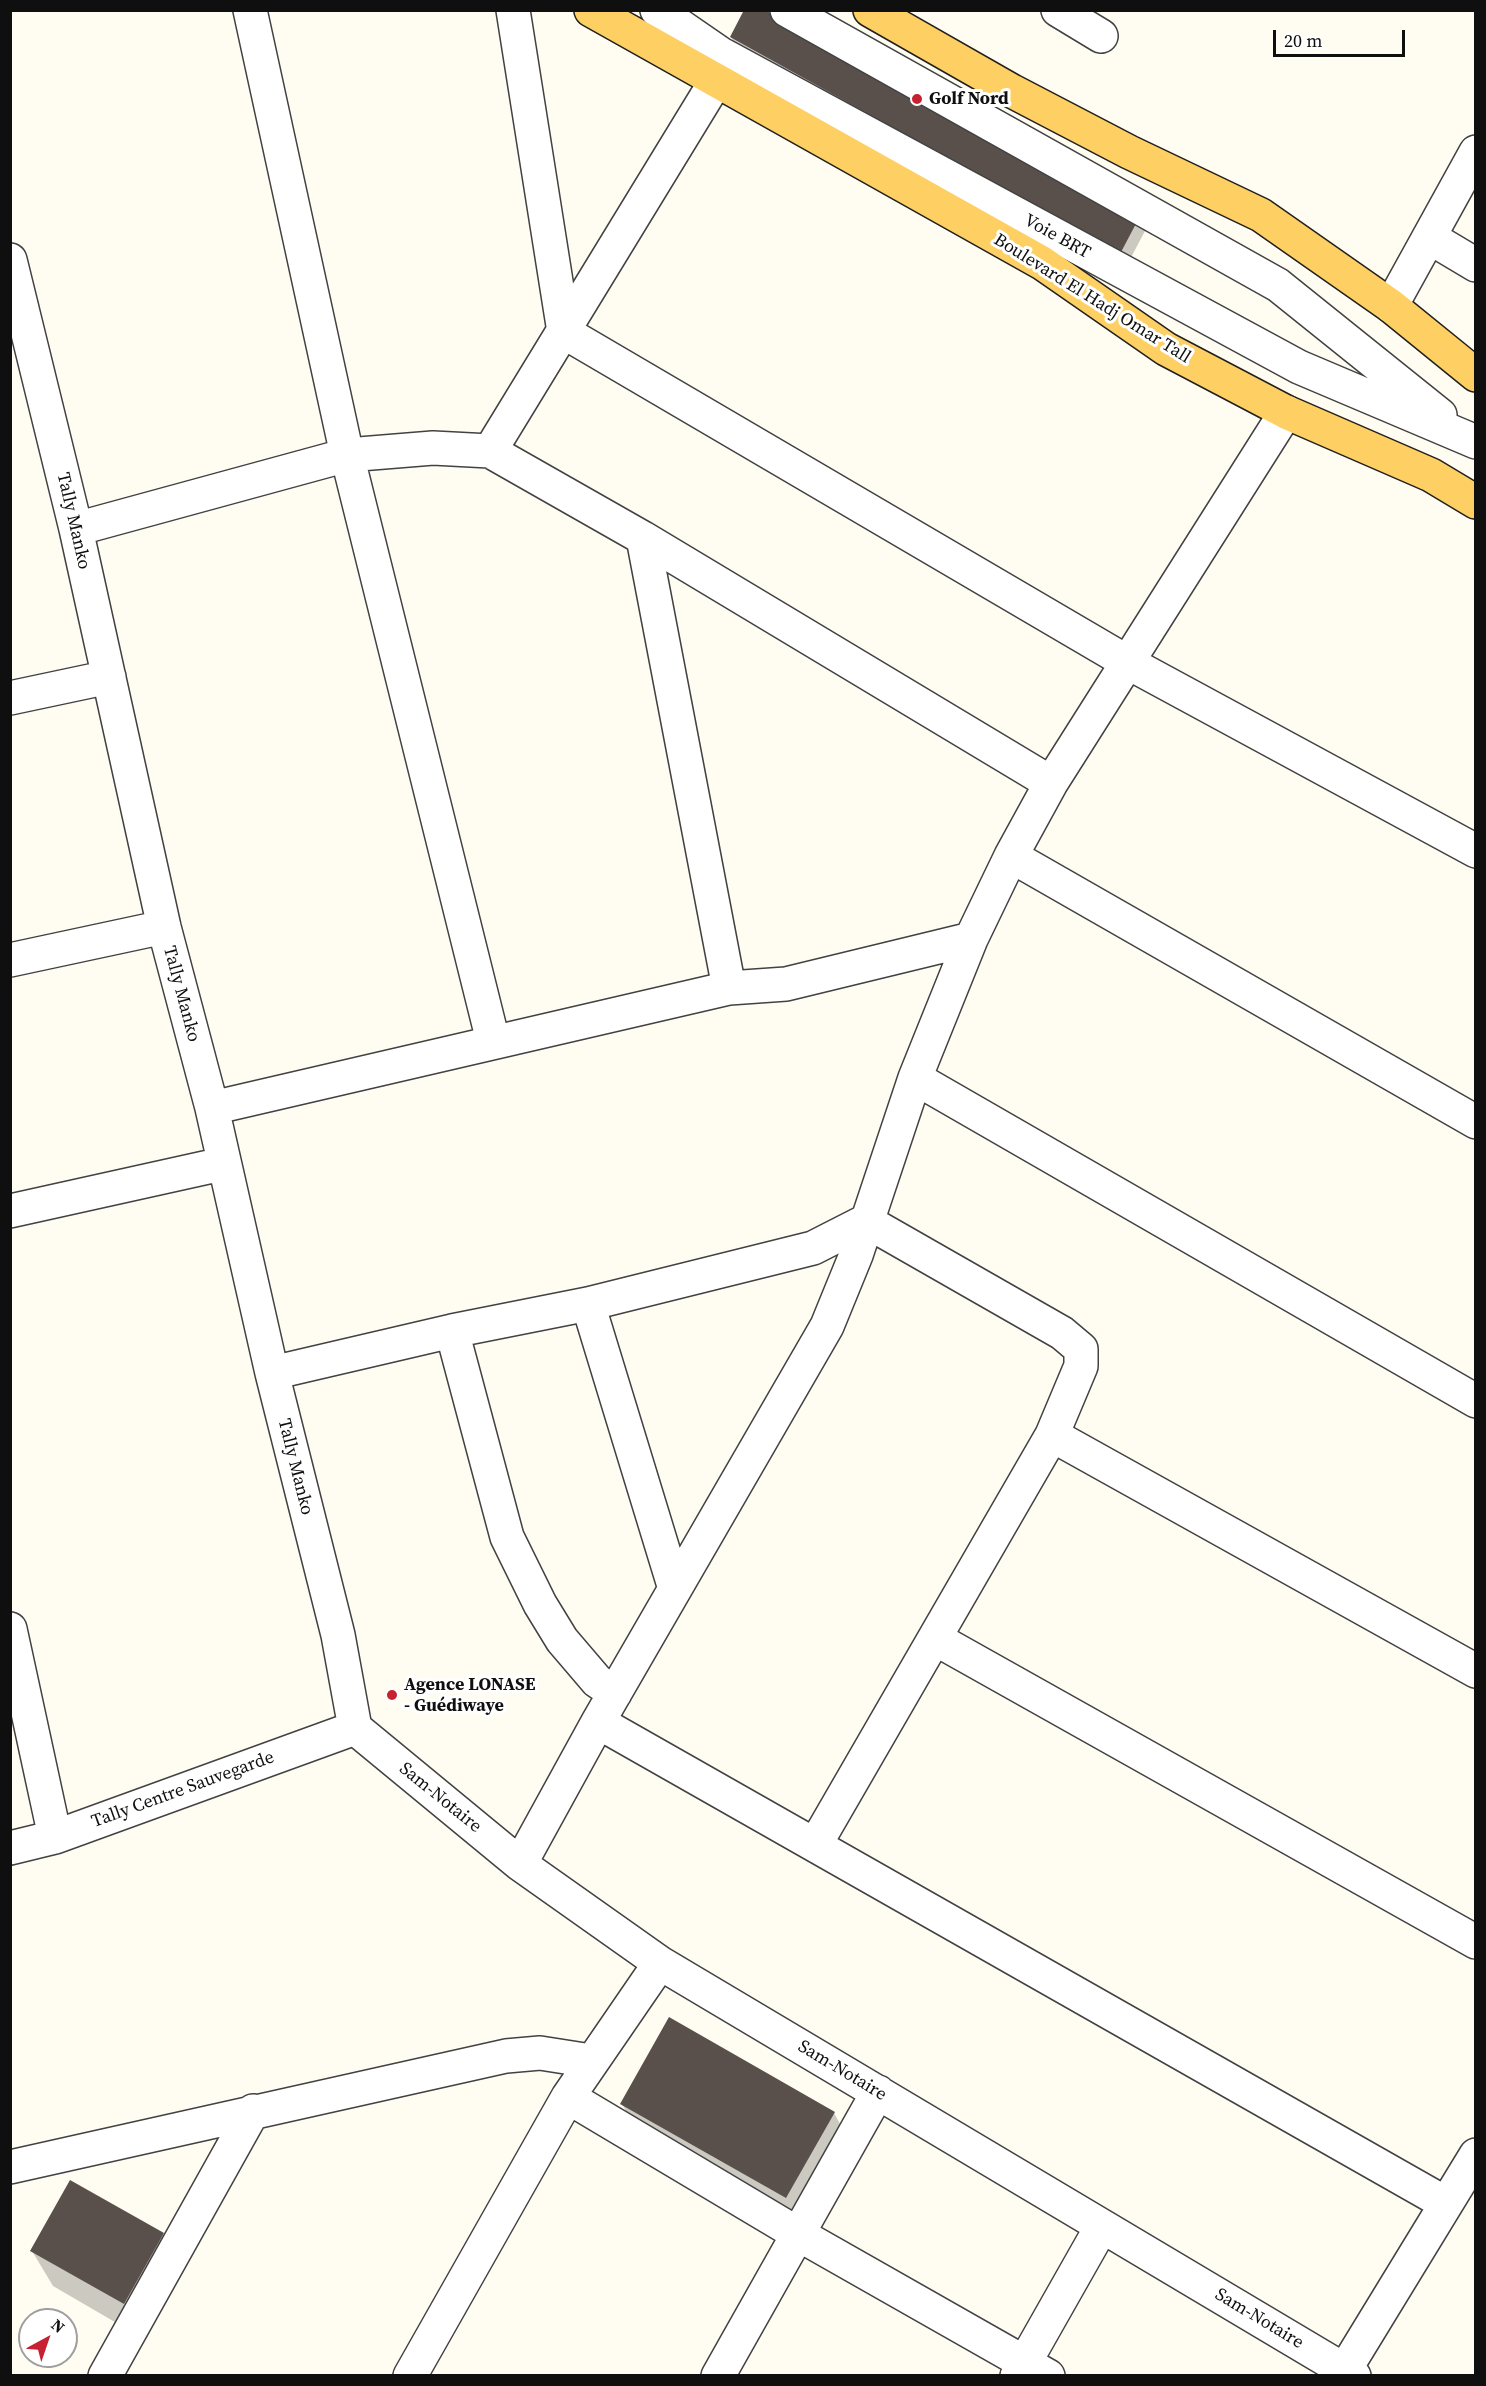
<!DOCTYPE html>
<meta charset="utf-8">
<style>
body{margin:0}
#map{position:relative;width:1486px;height:2386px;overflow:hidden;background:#fffcf2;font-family:"Source Serif 4",serif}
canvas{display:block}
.frame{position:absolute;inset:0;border:12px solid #0f0f0f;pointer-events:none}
.north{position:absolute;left:18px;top:2308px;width:60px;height:60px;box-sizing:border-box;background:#fff;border:2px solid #9f9f9f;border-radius:50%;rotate:40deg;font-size:16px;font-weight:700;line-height:24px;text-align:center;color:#0f0f0f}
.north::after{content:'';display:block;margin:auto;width:21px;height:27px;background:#c72030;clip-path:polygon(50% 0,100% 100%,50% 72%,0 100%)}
.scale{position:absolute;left:1273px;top:30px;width:132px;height:27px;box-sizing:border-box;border:3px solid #0f0f0f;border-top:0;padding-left:8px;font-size:18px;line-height:21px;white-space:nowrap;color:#0f0f0f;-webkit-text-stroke:4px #fff;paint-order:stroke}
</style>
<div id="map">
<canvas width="1486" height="2386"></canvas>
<div class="frame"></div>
<div class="north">N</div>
<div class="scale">20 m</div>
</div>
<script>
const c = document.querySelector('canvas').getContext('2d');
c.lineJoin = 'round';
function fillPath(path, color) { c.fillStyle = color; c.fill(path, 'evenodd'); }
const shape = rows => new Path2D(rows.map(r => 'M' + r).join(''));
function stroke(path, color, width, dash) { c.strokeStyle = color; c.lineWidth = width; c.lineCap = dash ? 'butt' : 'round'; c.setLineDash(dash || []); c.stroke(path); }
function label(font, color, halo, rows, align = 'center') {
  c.font = font + ' "Source Serif 4",serif'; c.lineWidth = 6; c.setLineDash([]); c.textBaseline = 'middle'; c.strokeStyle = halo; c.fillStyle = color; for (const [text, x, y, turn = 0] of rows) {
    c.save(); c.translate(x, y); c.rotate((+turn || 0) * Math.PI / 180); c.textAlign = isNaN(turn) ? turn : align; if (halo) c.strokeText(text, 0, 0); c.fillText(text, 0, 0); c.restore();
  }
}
fillPath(shape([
 [731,37,1138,219,1145,231,1127,265,738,49],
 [622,2104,834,2113,854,2149,806,2233,642,2139],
 [163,2234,184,2270,144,2339,53,2286,32,2251]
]), '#0003');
fillPath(shape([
 [744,10,765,10,1139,218,1120,254,730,37],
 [669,2017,835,2112,786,2198,620,2104],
 [70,2180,164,2233,124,2304,30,2251]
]), '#59504b');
const minor = shape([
 [250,10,347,455,493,1041],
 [513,10,564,332,1127,662,1476,851],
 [657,10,721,54,1299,367,1476,442],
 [787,10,1278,285,1440,415],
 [1058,10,1101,36],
 [1429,237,1476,265],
 [10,260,76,529,164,927,212,1108,272,1373,338,1635,355,1728],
 [1391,306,1476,152],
 [490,451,716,81],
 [76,529,347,455,433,448,490,451,643,538,1051,783],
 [643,538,729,988],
 [10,698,109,677],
 [1011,856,1476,1122],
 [10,960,164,927],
 [915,1078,1476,1401],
 [212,1108,729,988,786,984,971,939],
 [10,1211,222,1164],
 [588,1304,675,1589],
 [452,1331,507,1537,540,1604,562,1640,597,1681,615,1693],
 [272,1373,452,1331,588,1304,813,1248,866,1221],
 [1052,1435,1476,1671],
 [10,1629,55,1837],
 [936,1639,1476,1942],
 [598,1722,1445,2203],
 [355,1728,520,1864,660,1963,1354,2376],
 [815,1845,1052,1435,1081,1366,1081,1349,1062,1333,866,1221],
 [10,1848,55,1837,355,1728],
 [520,1864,598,1722,827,1326,856,1255,915,1078,971,939,1011,856,1051,783,1286,412],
 [568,2097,798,2234,1048,2376],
 [10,2167,506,2056,540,2053,591,2061],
 [105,2376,253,2111],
 [410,2376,568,2097,660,1963],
 [718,2376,878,2092],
 [1017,2376,1102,2226],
 [1341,2376,1476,2155]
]);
const major = shape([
 [591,10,1042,263,1166,349,1286,412,1431,475,1476,502],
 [870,10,1012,91,1129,152,1261,215,1391,306,1476,375]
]);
stroke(minor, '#424242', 36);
stroke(major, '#202020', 36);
stroke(minor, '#fff', 33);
stroke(major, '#fed063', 33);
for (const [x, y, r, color] of [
 [917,99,6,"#c72030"],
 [392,1695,6,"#c72030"]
]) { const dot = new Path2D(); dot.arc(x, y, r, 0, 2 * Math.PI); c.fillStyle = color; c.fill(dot); stroke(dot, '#fff', 2); }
label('bold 18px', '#0f0f0f', '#fff', [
 ["Golf Nord",929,99],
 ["Agence LONASE",404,1685],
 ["- Guédiwaye",404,1706]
], 'left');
label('18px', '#0f0f0f', '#fff', [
 ["Voie BRT",1057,237,29],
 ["Boulevard El Hadj Omar Tall",1092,299,32],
 ["Tally Manko",73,521,77],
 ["Tally Manko",181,994,75],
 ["Tally Manko",295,1467,76],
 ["Tally Centre Sauvegarde",183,1790,-20],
 ["Sam-Notaire",440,1798,39],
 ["Sam-Notaire",842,2071,31],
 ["Sam-Notaire",1259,2319,31]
]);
</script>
